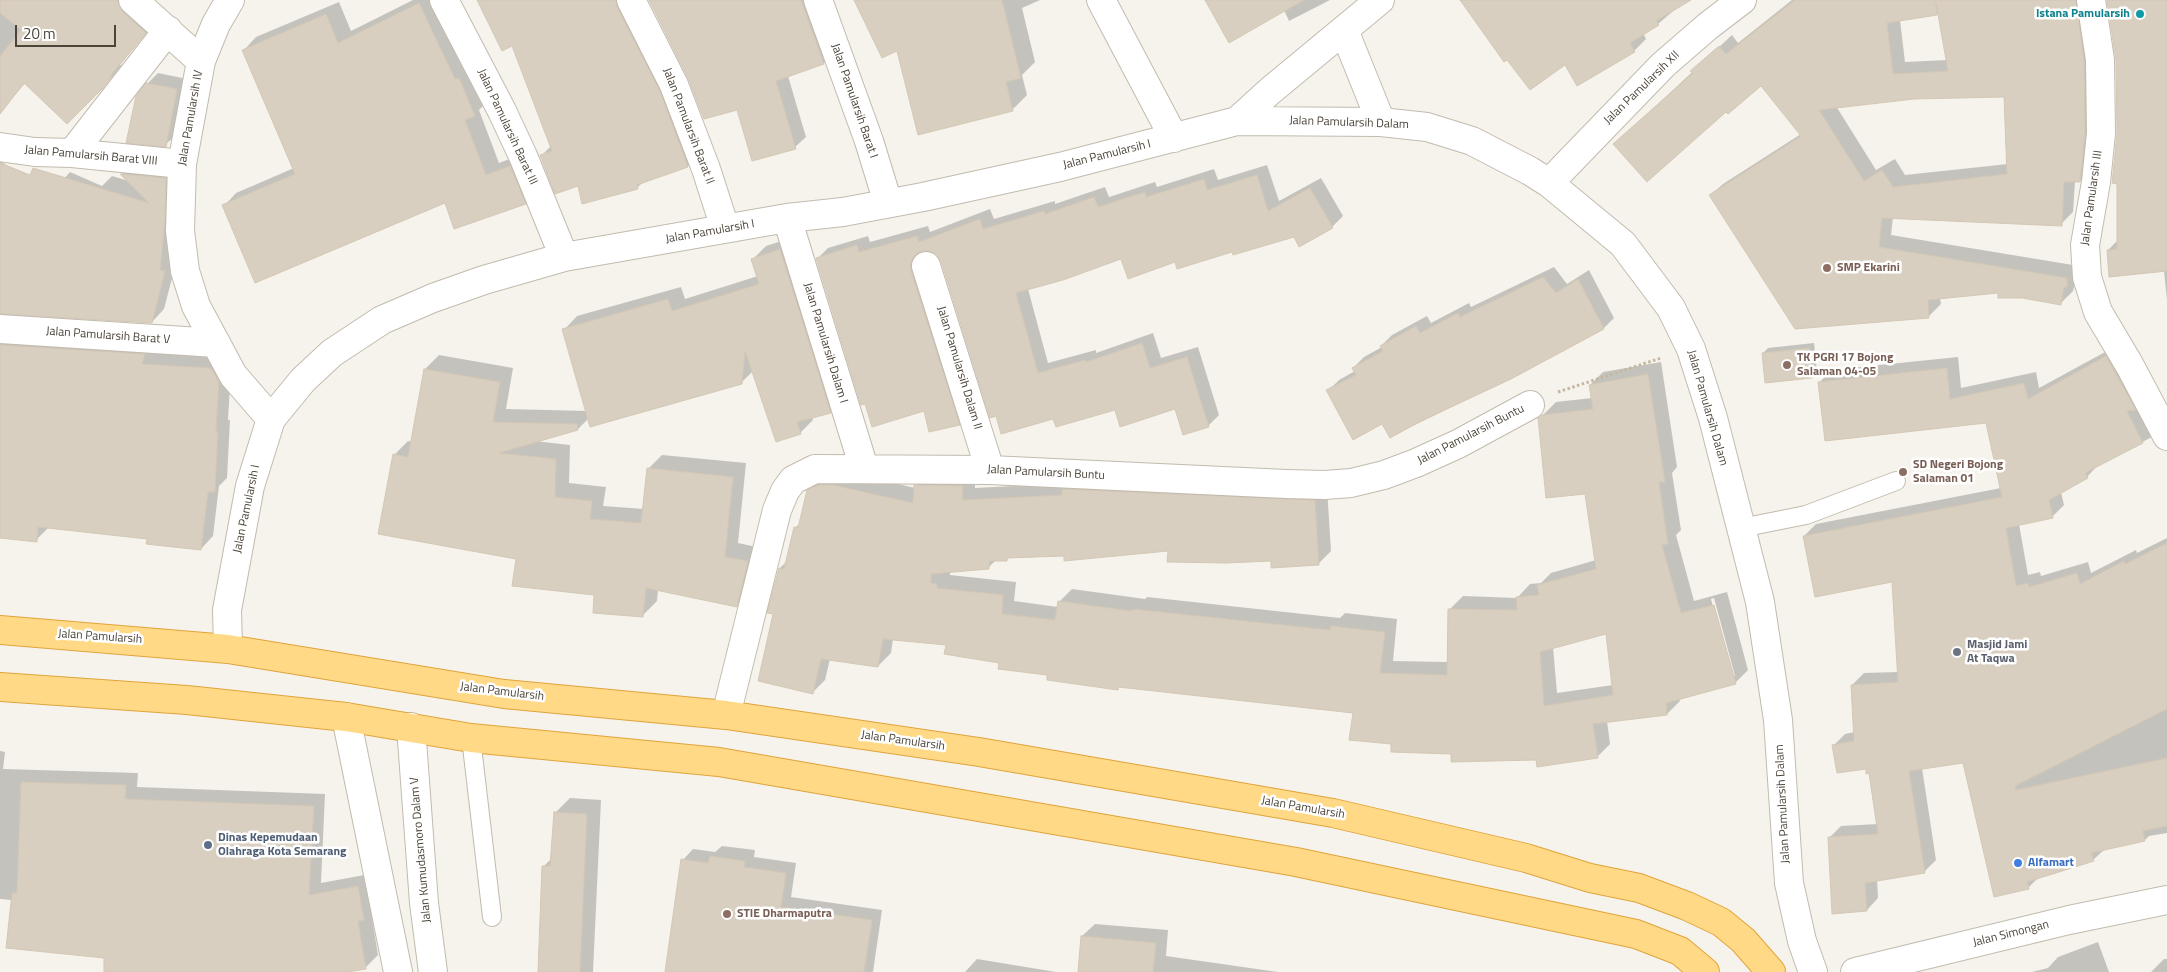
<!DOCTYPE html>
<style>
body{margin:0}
#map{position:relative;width:2167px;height:972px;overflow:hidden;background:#f6f3ec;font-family:"Titillium Web",sans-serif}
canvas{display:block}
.scale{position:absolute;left:15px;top:25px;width:101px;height:22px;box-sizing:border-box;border:2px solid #4b4439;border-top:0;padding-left:6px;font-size:15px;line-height:18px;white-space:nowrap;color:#4b4439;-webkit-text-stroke:4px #fff;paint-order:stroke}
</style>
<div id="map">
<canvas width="2167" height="972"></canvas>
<div class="scale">20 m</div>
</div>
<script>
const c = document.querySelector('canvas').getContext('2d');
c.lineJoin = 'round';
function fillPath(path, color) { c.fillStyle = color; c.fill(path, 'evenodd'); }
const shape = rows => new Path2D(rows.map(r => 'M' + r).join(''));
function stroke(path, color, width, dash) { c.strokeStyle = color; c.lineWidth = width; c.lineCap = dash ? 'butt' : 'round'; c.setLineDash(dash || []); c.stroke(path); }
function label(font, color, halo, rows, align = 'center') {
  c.font = font + ' "Titillium Web",sans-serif'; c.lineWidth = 5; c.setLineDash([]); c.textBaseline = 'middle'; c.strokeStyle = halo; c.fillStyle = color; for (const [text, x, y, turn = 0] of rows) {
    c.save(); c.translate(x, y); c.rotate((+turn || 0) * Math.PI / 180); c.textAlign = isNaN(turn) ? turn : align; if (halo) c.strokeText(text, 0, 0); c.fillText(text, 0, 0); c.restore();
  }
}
fillPath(shape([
 [6,0,132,0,156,21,120,65,122,65,113,76,67,122,26,82,0,113,0,14],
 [413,0,436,0,487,102,479,110,499,163,523,154,538,190,525,203,446,201,224,206,236,193,294,168,244,50,256,37,339,2,351,31],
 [481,0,630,0,699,155,688,166,644,181,637,188,579,185,541,156,551,146,513,45],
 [650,0,815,0,834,52,824,63,788,76,806,137,795,147,738,108,689,78],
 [855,0,1040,0,1022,8,1035,62,1022,75,1027,95,1012,110,898,49],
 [1206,0,1330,0,1289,21,1284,10],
 [1462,0,1686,0,1658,24,1643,33,1646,39,1634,51,1578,85,1565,63],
 [1792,0,2089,0,2092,169,2080,181,2075,181,2073,212,2061,224,1893,217,1891,235,2079,266,2073,291,2061,303,1999,292,1940,298,1941,304,1929,316,1711,195,1723,184,1801,134,1762,84,1726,110,1615,144,1732,35,1738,43],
 [1939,13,1948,60,1905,62,1900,20],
 [2005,96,2008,164,1905,175,1895,159,1876,170,1836,106,1914,98],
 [2108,0,2167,0,2167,300,2164,271,2108,250,2118,240,2117,60],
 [158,73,187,79,176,135,165,145,147,84],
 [0,161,51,193,70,172,102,186,112,176,129,181,122,174,134,162,178,166,177,259,164,309,152,322,0,312],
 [1267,165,1279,201,1321,178,1343,216,1332,227,1233,250,1176,261,1122,257,1028,289,1048,363,1096,350,1096,353,1153,333,1161,358,1198,347,1219,415,1208,426,1175,407,1116,409,1054,417,937,253,929,249,922,250,921,259,970,413,959,424,925,409,817,259,828,248,868,236,870,242,928,226,930,232,990,209,994,219,1055,201,1055,204,1105,187,1109,197,1155,182,1157,187,1214,169,1218,180],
 [794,237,843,399,830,412,812,417,813,420,800,433,753,371,741,383,589,418,578,429,534,441,570,445,569,483,606,487,603,506,644,509,648,469,662,455,746,463,738,543,761,548,750,591,736,605,658,589,657,601,643,615,517,558,394,455,408,441,412,442,425,369,439,355,513,368,506,409,587,411,564,330,577,316,681,287,685,299,758,276,753,259,766,246],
 [1554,267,1567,284,1589,270,1614,318,1604,328,1511,378,1390,437,1383,423,1328,391,1339,380,1355,371,1353,368,1364,357,1382,347,1381,346,1392,335,1427,316,1431,323,1469,303,1471,307],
 [0,325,224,355,231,369,228,420,230,420,227,478,219,486,213,536,201,549,148,538,49,527,36,540,0,537],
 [1814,343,1817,371,1812,376,1766,382,1763,353,1768,348],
 [2118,345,2162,426,2150,438,2098,465,2087,477,2061,492,2064,505,2052,517,2019,524,2028,575,2040,572,2041,576,2088,562,2091,573,2136,550,2137,553,2167,538,2167,833,2149,836,2145,840,2105,849,2093,860,2039,877,2028,888,1964,761,1922,768,1936,860,1924,872,1877,880,1878,898,1867,910,1829,838,1841,826,1878,824,1870,772,1867,768,1834,745,1845,734,1855,732,1852,685,1864,673,1898,672,1894,580,1804,536,1816,524,2001,488,1987,422,1820,382,1831,370,1958,357,1961,388,2036,372,2039,388],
 [1661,362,1677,467,1672,473,1681,530,1676,535,1694,601,1727,592,1748,670,1735,683,1679,698,1680,701,1667,714,1607,721,1610,744,1597,757,1537,759,1452,753,1392,743,1354,712,1120,686,1117,689,1000,662,947,644,893,639,891,653,878,666,830,659,825,680,812,693,775,613,780,568,787,561,795,528,801,522,808,491,822,478,847,472,915,488,929,473,975,473,975,488,1071,483,1327,488,1331,551,1318,564,1169,550,1009,557,1006,560,996,560,988,568,950,571,950,575,1016,582,1014,601,1058,607,1059,602,1072,589,1145,599,1147,597,1340,618,1345,613,1397,619,1393,661,1448,662,1450,609,1463,596,1517,598,1530,584,1541,583,1551,573,1596,560,1586,493,1539,419,1556,402,1592,398,1590,385,1603,372],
 [1714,598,1735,676,1732,676,1711,599],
 [1607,632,1613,685,1557,693,1553,647],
 [0,751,5,752,3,769,138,773,137,787,325,794,321,883,370,874,376,907,371,912,378,955,365,968,340,972,165,972,12,900,0,899],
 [570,798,601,800,593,972,539,972,543,867,551,859,555,813],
 [722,846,755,850,754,857,796,863,791,897,882,910,873,972,666,972,683,860,693,849,715,852],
 [1095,924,1168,930,1166,956,1278,972,1079,972,1082,936],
 [2098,942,2109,972,2032,972,2048,968,2058,957],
 [977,959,1056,972,965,972],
 [2164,959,2167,959,2167,972,2151,972]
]), '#0003');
const building = shape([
 [0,0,118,0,123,12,146,33,110,76,112,76,103,88,67,124,24,83,0,114,0,56,21,30,0,13,0,0],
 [477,0,616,0,617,7,660,91,688,167,637,185,638,189,582,204,578,186,555,194,540,155,552,151,512,46,502,51,477,0],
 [649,0,801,0,824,64,776,81,796,149,752,161,737,110,704,119,688,78,649,0],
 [854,0,1002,0,1021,78,1006,82,1013,111,918,135,897,51,882,58,854,0],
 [1205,0,1304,0,1229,43,1205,0],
 [1460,0,1691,0,1656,21,1659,25,1630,43,1635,52,1577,86,1565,65,1530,90,1507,60,1504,62,1460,0],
 [1795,0,2076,0,2084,61,2085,132,2080,182,2064,182,2062,226,1882,218,1879,247,2067,278,2067,287,2064,287,2061,305,2022,298,1998,298,1998,293,1928,300,1929,318,1795,329,1709,195,1801,136,1761,86,1728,114,1726,112,1647,182,1613,144,1693,73,1690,71,1719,46,1726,54,1795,0],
 [1936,3,1948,71,1893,74,1887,23,1937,15,1936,3],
 [2004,97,2007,174,1893,187,1882,170,1864,181,1819,110,1914,99,2004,97],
 [2107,0,2167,0,2167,271,2109,277,2107,250,2117,249,2117,184,2112,183,2117,133,2116,60,2107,0],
 [419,3,455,79,459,78,475,116,465,120,486,175,510,166,526,204,454,229,445,203,255,283,222,205,295,174,242,50,326,14,338,43,419,3],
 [146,83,177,89,166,147,126,143,136,96,146,83],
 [0,163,30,175,33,168,149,203,120,174,166,178,165,218,160,270,165,271,152,323,0,314,0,163],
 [1257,175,1268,211,1310,188,1333,228,1299,247,1294,237,1233,255,1232,252,1177,269,1175,262,1128,279,1121,259,1063,280,1016,293,1038,373,1085,360,1086,362,1142,343,1150,368,1187,357,1209,427,1183,435,1175,409,1120,427,1115,410,1056,427,1053,419,1001,434,996,416,990,418,941,261,936,254,929,251,921,251,914,256,911,263,911,271,960,425,929,432,924,411,872,427,865,404,861,405,816,258,857,245,859,252,917,236,919,242,980,219,983,229,1044,211,1045,214,1094,197,1098,207,1145,192,1146,197,1204,179,1207,190,1257,175],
 [780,249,831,413,797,422,801,434,776,442,745,351,742,384,590,427,562,329,668,299,672,311,759,284,751,259,780,249],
 [1543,277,1556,293,1578,279,1604,329,1511,379,1421,421,1390,438,1382,424,1353,440,1326,390,1356,375,1352,368,1383,351,1380,346,1416,326,1420,333,1458,313,1460,317,1543,277],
 [0,345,145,354,142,364,211,368,219,382,216,432,218,432,215,492,208,492,201,550,146,544,147,539,38,527,37,542,0,538,0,345],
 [1809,348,1812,378,1765,383,1762,353,1809,348],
 [2106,356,2136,410,2127,411,2143,443,2085,473,2088,478,2049,500,2053,518,2006,528,2016,586,2028,583,2029,587,2077,573,2080,584,2124,561,2125,564,2167,543,2167,709,2015,786,2016,790,2167,758,2167,826,2143,831,2145,841,2091,853,2094,861,2027,882,2029,889,1994,897,1963,763,1909,771,1925,873,1865,883,1867,911,1832,914,1828,837,1878,834,1869,773,1866,774,1866,769,1837,773,1832,745,1854,741,1851,685,1898,682,1892,582,1815,597,1803,536,2002,497,1986,423,1825,441,1818,382,1947,368,1950,399,2024,383,2028,399,2106,356],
 [424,369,500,382,493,422,577,424,578,430,499,453,556,459,555,497,592,501,590,519,641,523,647,468,733,477,725,557,748,561,737,607,646,588,643,617,593,613,594,595,512,586,516,559,378,534,393,454,408,457,424,369],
 [1648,374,1665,482,1659,482,1668,544,1662,545,1681,613,1714,605,1736,684,1666,703,1667,715,1593,724,1598,758,1537,767,1536,760,1451,762,1451,754,1391,752,1391,744,1349,740,1353,713,1118,687,1118,690,1047,680,1047,675,998,669,999,663,944,654,946,645,883,639,878,667,821,659,813,694,758,681,773,614,767,613,779,568,784,569,794,527,798,528,807,490,819,485,833,485,913,503,914,485,963,486,962,500,1062,495,1062,489,1315,500,1319,565,1271,568,1271,561,1226,563,1167,562,1168,551,1064,561,1064,556,1007,558,1007,561,989,561,989,569,931,574,931,583,937,584,937,588,1003,595,1002,614,1055,620,1058,601,1132,611,1133,609,1330,630,1331,626,1385,632,1380,673,1447,675,1448,609,1517,610,1516,597,1539,595,1537,585,1596,569,1585,494,1546,498,1538,418,1542,415,1593,409,1589,385,1648,374],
 [1606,634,1613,695,1544,706,1540,652,1606,634],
 [21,782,126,785,125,799,314,806,309,895,358,886,364,920,358,921,366,969,348,972,104,972,104,958,6,948,12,893,17,893,21,782],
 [554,812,587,814,580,972,538,972,542,866,550,866,554,812],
 [710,856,745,861,744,867,786,873,781,907,872,920,864,972,665,972,681,859,708,863,710,856],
 [1081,936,1156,943,1153,972,1078,972,1081,936]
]);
fillPath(building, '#d8cfc1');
stroke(building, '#d3c7b4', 1);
const service = shape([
 [1741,528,1806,515,1896,481],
 [471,738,492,917]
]);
const minor = shape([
 [133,0,201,61],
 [230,0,216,24,201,61,182,164,180,231,185,271,196,306,233,375,271,419],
 [444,0,502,111,523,156,564,257],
 [631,0,674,85,706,169,725,228],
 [818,0,869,141,888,203],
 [1101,0,1174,138],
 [2091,0,2100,60,2101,133,2096,182,2085,245,2087,277,2098,312,2130,366,2167,436],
 [1344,30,1381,122],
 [1237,121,1381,122,1427,127,1472,141,1530,171,1549,183,1623,244,1671,308,1691,349,1713,418,1760,602,1778,720,1789,883,1802,941,1813,972],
 [0,147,35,152,72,153,182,164],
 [72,153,168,30],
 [1549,183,1663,65,1708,26,1742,0],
 [787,218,864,468],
 [926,266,990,470],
 [0,329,216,343],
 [228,649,227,610,250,486,271,419,303,380,332,353,382,320,433,298,484,280,564,257,787,218,843,212,923,197,1060,167,1237,121,1270,91,1380,0],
 [726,715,777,510,785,491,793,480,815,469,990,470,1286,484,1325,485,1351,483,1384,475,1416,463,1458,444,1530,405],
 [346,717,398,972],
 [411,727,424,903,433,972]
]);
const tertiary = shape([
 [1855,972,2069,920,2167,900]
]);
const trunk = shape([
 [0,630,228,649,504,694,726,715,979,752,1333,813,1526,858,1590,878,1639,888,1687,906,1721,922,1743,940,1771,972],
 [0,687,187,700,346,717,471,738,719,762,1296,862,1636,934,1680,951,1705,972]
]);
stroke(service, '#c2bbae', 20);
stroke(minor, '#c2bbae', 30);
stroke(tertiary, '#c2bbae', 30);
stroke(trunk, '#e0a43c', 30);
stroke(shape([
 [1558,392,1661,358]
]), '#c4b79f', 3, [2.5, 2.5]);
stroke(service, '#fff', 18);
stroke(minor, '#fff', 28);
stroke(tertiary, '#fff', 28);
stroke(trunk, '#ffd985', 28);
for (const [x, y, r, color] of [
 [2140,14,5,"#0f9aa8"],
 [1827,268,5,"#8d6e63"],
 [1787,365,5,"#8d6e63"],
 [1903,472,5,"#8d6e63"],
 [1957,652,5,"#6b7280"],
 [208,845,5,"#5c6f8a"],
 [2018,863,5,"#3f7fe0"],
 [727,914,5,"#8d6e63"]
]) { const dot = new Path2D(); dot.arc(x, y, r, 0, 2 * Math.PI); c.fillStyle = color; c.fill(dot); stroke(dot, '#fff', 2); }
label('bold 12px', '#0d838f', '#fff', [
 ["Istana Pamularsih",2130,14]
], 'right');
label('12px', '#4b4439', '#fff', [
 ["Jalan Pamularsih XII",1642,88,-44],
 ["Jalan Pamularsih Barat I",854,101,71],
 ["Jalan Pamularsih IV",191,118,-80],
 ["Jalan Pamularsih Dalam",1349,123,2],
 ["Jalan Pamularsih Barat II",688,126,69],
 ["Jalan Pamularsih Barat III",507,127,65],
 ["Jalan Pamularsih I",1107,155,-14],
 ["Jalan Pamularsih Barat VIII",91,156,5],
 ["Jalan Pamularsih III",2092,198,-82],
 ["Jalan Pamularsih I",710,232,-10],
 ["Jalan Pamularsih Barat V",108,336,4],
 ["Jalan Pamularsih Dalam I",825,343,73],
 ["Jalan Pamularsih Dalam II",959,368,73],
 ["Jalan Pamularsih Dalam",1707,408,74],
 ["Jalan Pamularsih Buntu",1471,435,-27],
 ["Jalan Pamularsih Buntu",1046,473,3],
 ["Jalan Pamularsih I",247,509,-78],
 ["Jalan Pamularsih",100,637,4],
 ["Jalan Pamularsih",502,692,7],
 ["Jalan Pamularsih",903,741,8],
 ["Jalan Pamularsih Dalam",1783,804,-93],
 ["Jalan Pamularsih",1303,808,10],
 ["Jalan Kumudasmoro Dalam V",421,850,-95],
 ["Jalan Simongan",2011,934,-14]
]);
label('bold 12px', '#785e54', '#fff', [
 ["SMP Ekarini",1837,268],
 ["TK PGRI 17 Bojong",1797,358],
 ["Salaman 04-05",1797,372],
 ["SD Negeri Bojong",1913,465],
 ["Salaman 01",1913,479],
 ["STIE Dharmaputra",737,914]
], 'left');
label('bold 12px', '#5b616d', '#fff', [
 ["Masjid Jami",1967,645],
 ["At Taqwa",1967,659]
], 'left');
label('bold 12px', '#4e5e75', '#fff', [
 ["Dinas Kepemudaan",218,838],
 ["Olahraga Kota Semarang",218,852]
], 'left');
label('bold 12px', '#366cbe', '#fff', [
 ["Alfamart",2028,863]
], 'left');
</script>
